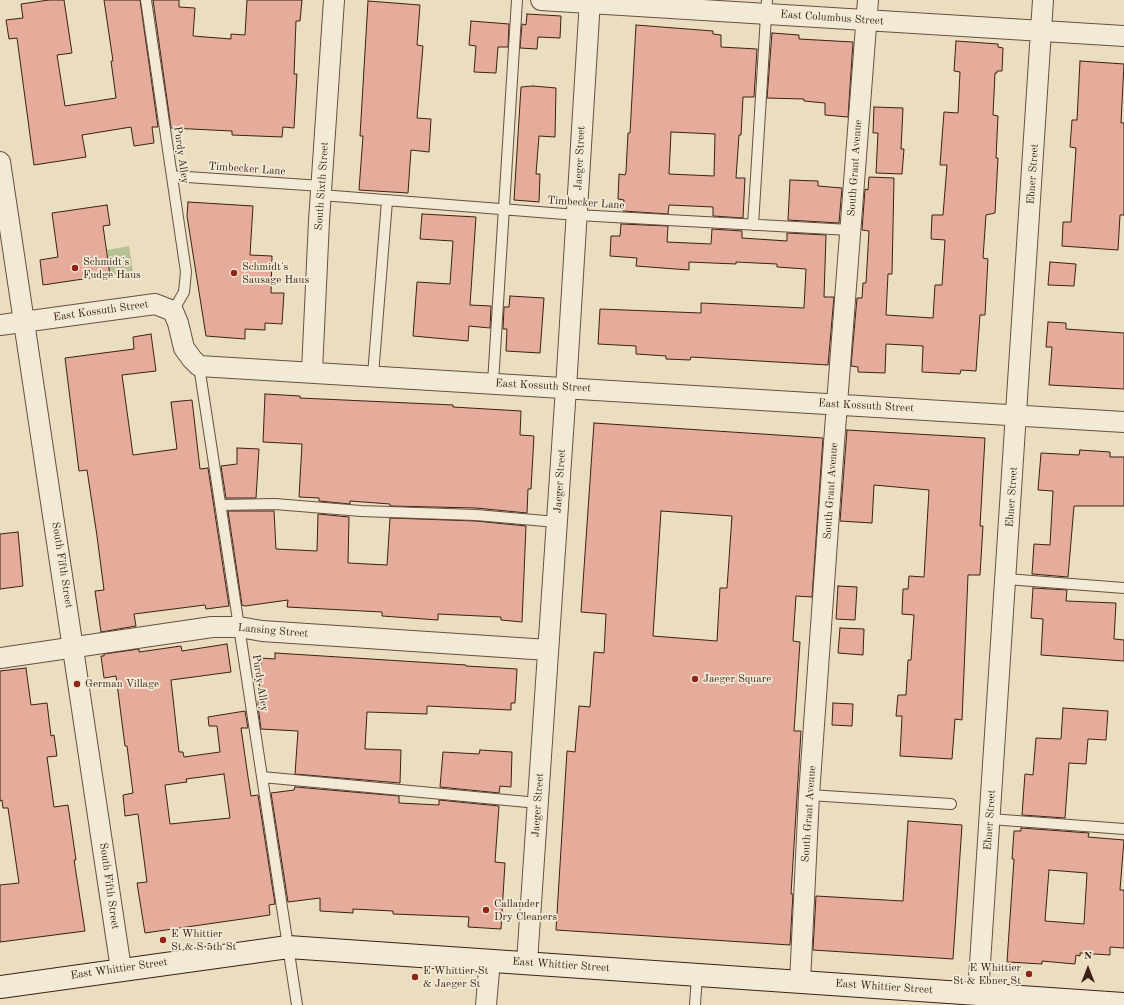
<!DOCTYPE html>
<style>
body{margin:0}
#map{position:relative;width:1124px;height:1005px;overflow:hidden;background:#ebddc0;font-family:"Old Standard TT",serif}
canvas{display:block}
.north{position:absolute;left:1068px;top:949px;width:40px;height:40px;-webkit-text-stroke:3px #f2e9d6;paint-order:stroke;rotate:0deg;font-size:11px;font-weight:700;line-height:16px;text-align:center;color:#3b2114}
.north::after{content:'';display:block;margin:auto;width:14px;height:18px;background:#3b2114;clip-path:polygon(50% 0,100% 100%,50% 72%,0 100%)}
</style>
<div id="map">
<canvas width="1124" height="1005"></canvas>
<div class="north">N</div>
</div>
<script>
const c = document.querySelector('canvas').getContext('2d');
c.lineJoin = 'round';
function fillPath(path, color) { c.fillStyle = color; c.fill(path, 'evenodd'); }
const shape = rows => new Path2D(rows.map(r => 'M' + r).join(''));
function stroke(path, color, width, dash) { c.strokeStyle = color; c.lineWidth = width; c.lineCap = dash ? 'butt' : 'round'; c.setLineDash(dash || []); c.stroke(path); }
function label(font, color, halo, rows, align = 'center') {
  c.font = font + ' "Old Standard TT",serif'; c.lineWidth = 3.5; c.setLineDash([]); c.textBaseline = 'middle'; c.strokeStyle = halo; c.fillStyle = color; for (const [text, x, y, turn = 0] of rows) {
    c.save(); c.translate(x, y); c.rotate((+turn || 0) * Math.PI / 180); c.textAlign = isNaN(turn) ? turn : align; if (halo) c.strokeText(text, 0, 0); c.fillText(text, 0, 0); c.restore();
  }
}
fillPath(shape([
 [129,246,133,272,110,275,107,250]
]), '#b6c193');
const building = shape([
 [49,0,64,0,72,53,57,55,65,106,116,98,111,61,113,61,104,0,140,0,158,127,152,127,154,143,134,146,131,127,82,135,86,157,34,165,17,38,9,39,6,20,23,18,21,4,49,0],
 [153,0,179,0,179,7,195,8,193,36,231,39,231,34,245,35,247,0,302,0,300,21,296,21,294,74,297,74,294,128,283,127,282,137,232,135,232,131,171,128,153,0],
 [368,1,420,5,417,45,423,46,417,118,431,119,429,152,411,150,408,193,359,190,363,136,360,136,368,1],
 [527,14,561,16,560,38,538,37,537,49,520,48,522,24,526,25,527,14],
 [471,21,509,24,508,47,498,47,496,73,474,72,476,46,469,45,471,21],
 [636,25,713,31,713,34,721,35,721,47,757,49,754,97,743,97,741,135,739,135,736,178,745,178,743,218,713,216,713,207,669,205,668,214,623,211,624,200,618,199,619,174,625,175,626,172,628,133,630,133,636,25],
 [671,132,715,134,714,176,669,174,671,132],
 [772,33,799,35,799,39,853,42,848,117,825,115,825,103,804,101,804,99,767,98,772,33],
 [956,41,998,44,998,47,1003,48,1002,71,997,71,997,73,995,73,993,115,998,116,996,158,998,158,995,213,986,215,983,258,988,259,985,315,980,315,976,371,961,370,960,374,922,372,923,346,886,344,885,373,858,372,858,367,851,366,857,298,862,298,863,283,866,283,869,231,862,230,865,189,868,190,869,177,894,178,892,274,888,274,886,315,933,318,935,285,942,285,945,240,931,239,932,215,943,215,947,165,940,165,944,112,958,113,960,72,954,71,956,41],
 [1080,61,1124,64,1121,123,1124,123,1124,215,1120,215,1118,250,1062,246,1063,222,1071,222,1076,148,1070,147,1072,120,1077,120,1080,61],
 [533,86,556,88,555,137,539,136,536,174,540,174,539,202,514,200,521,87,533,86],
 [874,107,903,108,901,149,904,149,902,174,876,173,878,133,873,133,874,107],
 [790,180,818,181,818,186,842,188,839,223,788,220,790,180],
 [188,202,253,206,250,255,272,256,271,293,284,293,282,324,265,323,265,330,245,329,245,339,206,336,187,216,188,202],
 [107,205,110,225,103,226,110,275,43,285,40,260,58,257,52,213,107,205],
 [422,214,476,217,470,305,491,306,490,328,469,326,468,341,413,336,417,282,450,284,453,241,420,239,422,214],
 [621,224,668,226,667,242,711,244,712,229,742,231,742,238,787,241,787,233,826,235,824,297,834,297,828,365,691,357,690,360,666,359,666,356,636,354,636,346,598,344,600,309,701,313,701,303,804,308,806,269,777,267,777,264,736,262,736,264,689,262,689,270,636,266,637,258,610,256,611,236,620,236,621,224],
 [1050,262,1076,264,1074,286,1048,285,1050,262],
 [510,296,544,298,540,353,506,351,507,329,503,329,504,307,509,307,510,296],
 [1048,322,1066,323,1066,329,1124,333,1124,389,1049,385,1052,347,1046,347,1048,322],
 [151,334,156,371,122,375,133,455,177,449,171,402,192,400,200,469,208,468,229,606,206,609,205,605,134,614,136,626,101,632,95,591,104,590,97,536,87,470,79,471,65,358,134,349,133,337,151,334],
 [265,394,300,396,300,398,453,405,453,407,521,411,520,435,534,436,531,489,528,489,527,513,476,508,390,506,390,504,350,501,350,504,319,501,319,498,299,497,302,444,263,442,265,394],
 [594,423,823,438,812,597,796,596,793,641,800,642,794,731,801,731,791,894,793,894,790,945,556,930,567,751,575,752,579,706,590,707,594,652,604,653,606,614,581,612,594,423],
 [661,511,732,516,727,588,720,588,717,641,653,636,661,511],
 [847,430,985,438,980,526,983,526,980,575,968,575,962,720,955,719,952,759,900,756,902,716,896,716,898,695,906,695,908,660,911,660,914,615,902,614,903,589,908,589,909,576,924,577,929,490,874,485,872,523,840,521,847,430],
 [237,448,259,449,256,498,226,498,221,466,237,464,237,448],
 [1080,450,1110,452,1110,457,1124,457,1124,506,1074,506,1068,577,1032,574,1034,544,1050,545,1053,491,1038,490,1041,453,1079,455,1080,450],
 [228,511,274,511,276,549,317,551,318,514,349,517,348,563,387,565,390,518,476,521,526,526,522,622,501,620,501,617,438,614,438,620,382,616,382,612,287,607,288,600,245,606,242,605,228,511],
 [18,532,23,586,0,589,0,534,18,532],
 [838,586,857,587,855,620,836,619,838,586],
 [1033,588,1067,590,1066,601,1116,603,1114,639,1124,640,1124,661,1041,655,1043,619,1031,618,1033,588],
 [840,628,864,629,863,655,838,653,840,628],
 [227,644,231,672,171,680,179,752,183,752,184,757,220,752,217,726,209,726,208,717,245,711,248,728,241,728,248,777,251,796,258,795,275,904,269,905,270,915,145,933,137,883,147,882,138,814,125,816,123,795,133,793,127,746,125,746,116,676,104,678,101,656,104,656,104,654,139,649,139,652,181,646,182,651,227,644],
 [224,774,230,818,170,824,165,785,187,782,186,779,224,774],
 [275,653,466,665,466,666,517,669,515,703,511,703,511,710,427,706,427,714,367,712,365,749,401,750,400,783,295,774,298,731,261,729,258,706,261,658,275,659,275,653],
 [26,668,31,705,47,703,51,736,54,735,57,756,47,757,54,807,68,805,76,860,74,860,85,931,0,942,0,885,19,883,8,808,3,808,2,800,0,801,0,671,26,668],
 [833,703,853,704,852,726,832,725,833,703],
 [1063,708,1108,711,1106,740,1088,739,1086,764,1069,763,1065,818,1022,815,1025,774,1033,775,1036,738,1061,739,1063,708],
 [480,750,512,752,511,787,500,786,499,793,440,787,443,752,479,754,480,750],
 [295,787,399,796,399,803,439,805,439,800,499,806,495,862,505,863,501,929,468,927,469,917,393,914,393,911,353,909,353,913,320,911,320,898,288,902,271,793,294,790,295,787],
 [908,821,962,825,953,959,813,950,816,896,903,901,908,821],
 [1021,828,1089,833,1088,837,1124,840,1120,890,1124,890,1124,948,1110,947,1110,955,1080,953,1080,956,1076,955,1075,964,1042,961,1042,964,1007,962,1014,859,1012,859,1014,831,1021,831,1021,828],
 [1049,870,1087,873,1084,924,1045,921,1049,870]
]);
fillPath(building, '#e5ab9b');
stroke(building, '#3b2114', 1);
const lane = shape([
 [146,0,186,272,184,292,173,311],
 [172,176,322,186],
 [321,195,577,215,850,230],
 [753,225,767,0],
 [199,366,297,1005],
 [373,375,387,201],
 [493,383,517,0],
 [221,505,275,504,361,511,476,515,557,522],
 [1006,579,1124,588],
 [262,777,538,803],
 [809,795,951,804],
 [990,819,1124,829],
 [695,1005,697,975]
]);
const street = shape([
 [541,0,1124,36],
 [0,162,121,969],
 [0,325,155,304,173,311,178,323,184,348,192,359,199,366,1124,422],
 [312,371,319,221,334,0],
 [0,658,212,627,239,627,262,631,548,650],
 [527,962,566,388,590,0],
 [800,982,809,795,834,443,868,0],
 [978,994,1043,0],
 [486,1005,490,960]
]);
const secondary = shape([
 [0,987,288,947,1124,1004]
]);
stroke(lane, '#67503f', 12);
stroke(street, '#67503f', 22);
stroke(secondary, '#3b2114', 24);
stroke(lane, '#f2e9d6', 10);
stroke(street, '#f2e9d6', 20);
stroke(secondary, '#f2e9d6', 22);
for (const [x, y, r, color] of [
 [75,268,4,"#8f2418"],
 [234,273,4,"#8f2418"],
 [695,679,4,"#8f2418"],
 [77,684,4,"#8f2418"],
 [486,910,4,"#8f2418"],
 [163,940,4,"#8f2418"],
 [1029,974,4,"#8f2418"],
 [415,977,4,"#8f2418"]
]) { const dot = new Path2D(); dot.arc(x, y, r, 0, 2 * Math.PI); c.fillStyle = color; c.fill(dot); stroke(dot, '#f2e9d6', 1.5); }
label('11px', '#3b2114', '#f2e9d6', [
 ["East Columbus Street",832,18,4],
 ["Purdy Alley",181,155,82],
 ["Jaeger Street",580,158,-87],
 ["South Grant Avenue",855,168,-86],
 ["Timbecker Lane",247,169,4],
 ["Ebner Street",1033,174,-86],
 ["South Sixth Street",322,186,-86],
 ["Timbecker Lane",586,203,4],
 ["East Kossuth Street",101,311,-8],
 ["East Kossuth Street",543,386,3],
 ["East Kossuth Street",866,406,3],
 ["Jaeger Street",560,481,-86],
 ["South Grant Avenue",831,491,-86],
 ["Ebner Street",1012,497,-86],
 ["South Fifth Street",62,565,81],
 ["Lansing Street",273,631,5],
 ["Purdy Alley",260,683,81],
 ["Jaeger Street",538,805,-86],
 ["South Grant Avenue",809,814,-86],
 ["Ebner Street",990,820,-86],
 ["South Fifth Street",109,886,82],
 ["East Whittier Street",561,965,4],
 ["East Whittier Street",119,969,-8],
 ["East Whittier Street",884,987,4]
]);
label('11px', '#3b2114', '#f2e9d6', [
 ["Schmidt's",83,262],
 ["Fudge Haus",83,275],
 ["Schmidt's",242,267],
 ["Sausage Haus",242,280],
 ["Jaeger Square",703,679],
 ["German Village",85,684],
 ["Callander",494,904],
 ["Dry Cleaners",494,917],
 ["E Whittier",171,934],
 ["St & S 5th St",171,947],
 ["E Whittier",1021,968,"right"],
 ["St & Ebner St",1021,981,"right"],
 ["E Whittier St",423,971],
 ["& Jaeger St",423,984]
], 'left');
</script>
